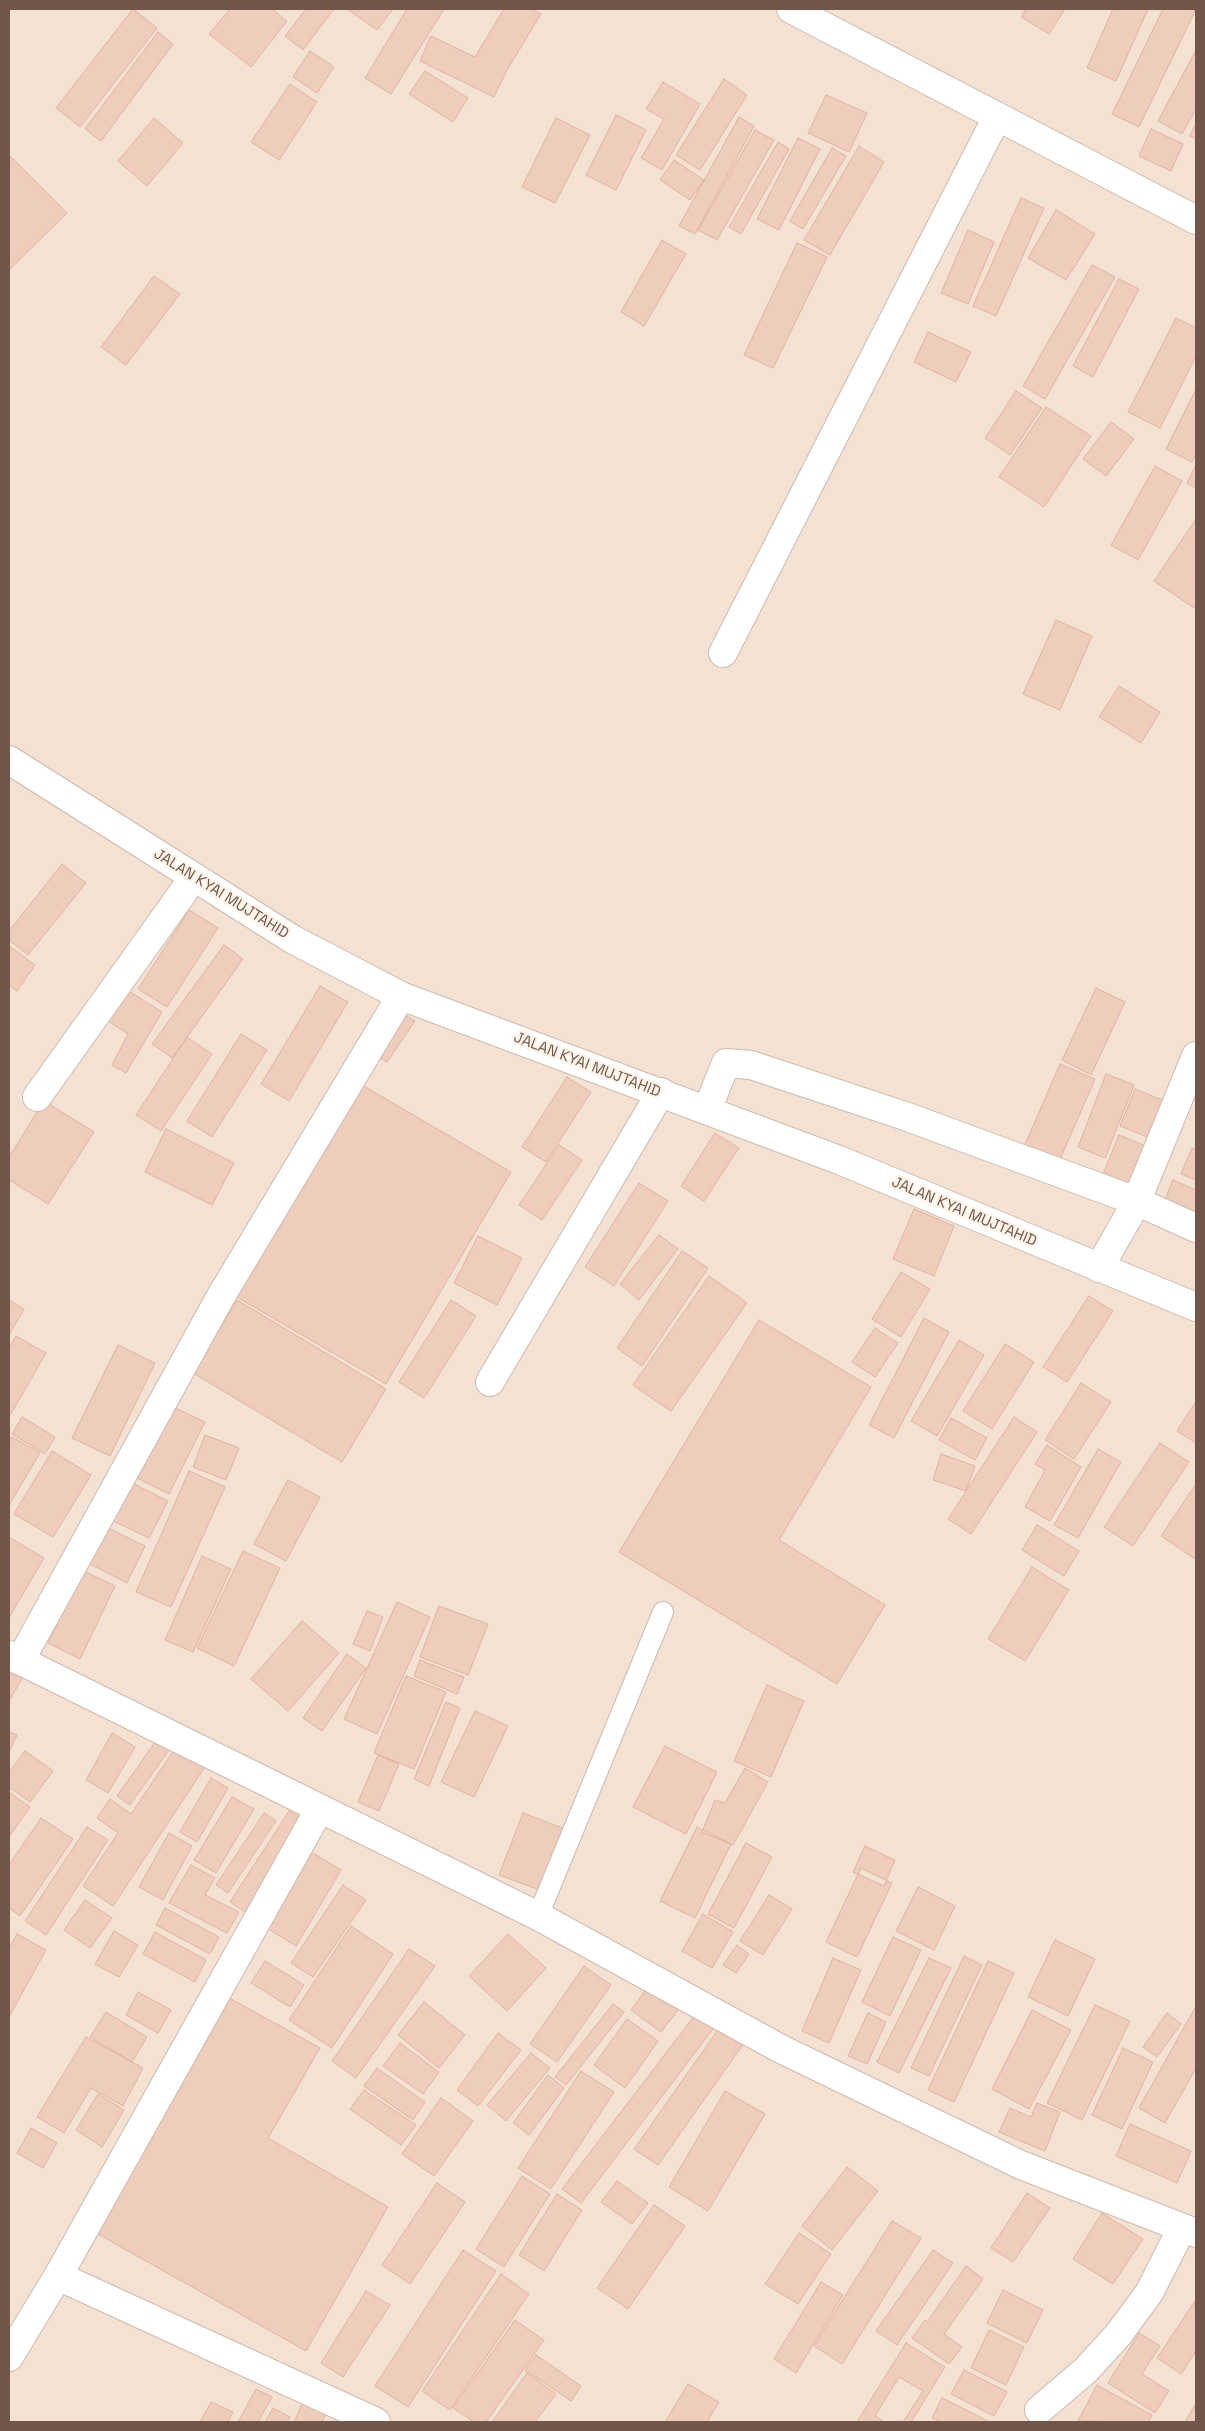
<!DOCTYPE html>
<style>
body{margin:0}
#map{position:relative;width:1205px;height:2431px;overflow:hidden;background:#fbf1e4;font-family:"Space Grotesk",sans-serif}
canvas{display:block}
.frame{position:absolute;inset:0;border:10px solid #73564b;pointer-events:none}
</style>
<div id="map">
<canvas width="1205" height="2431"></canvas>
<div class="frame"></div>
</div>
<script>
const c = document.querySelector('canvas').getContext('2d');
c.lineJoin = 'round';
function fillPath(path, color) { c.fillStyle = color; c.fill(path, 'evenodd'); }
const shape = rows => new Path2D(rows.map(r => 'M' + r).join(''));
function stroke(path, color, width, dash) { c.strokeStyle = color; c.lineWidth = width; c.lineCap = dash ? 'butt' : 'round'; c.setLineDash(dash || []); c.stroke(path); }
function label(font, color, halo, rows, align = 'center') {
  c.font = font + ' "Space Grotesk",sans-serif'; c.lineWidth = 5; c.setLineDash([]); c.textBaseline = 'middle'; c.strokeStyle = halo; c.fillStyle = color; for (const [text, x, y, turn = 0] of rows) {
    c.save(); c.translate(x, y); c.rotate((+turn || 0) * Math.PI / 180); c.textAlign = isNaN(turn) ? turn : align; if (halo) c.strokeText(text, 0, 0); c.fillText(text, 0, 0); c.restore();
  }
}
fillPath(shape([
 [9,9,1196,9,1196,2422,9,2422]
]), '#f3e2d3');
const building = shape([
 [133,9,157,28,80,127,56,108,133,9],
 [230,9,272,9,287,21,251,67,209,34,230,9],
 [306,9,334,9,303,50,285,36,306,9],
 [347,9,393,9,377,30,347,9],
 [407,9,444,9,391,94,365,78,407,9],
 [504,9,532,9,541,14,506,72,494,97,420,61,431,36,475,57,504,9],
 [1026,9,1065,9,1049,34,1021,17,1026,9],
 [1113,9,1148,9,1116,81,1087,68,1113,9],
 [1163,9,1190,9,1195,11,1139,127,1112,114,1163,9],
 [158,32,173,44,101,141,85,129,158,32],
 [1196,50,1196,109,1182,134,1158,121,1196,50],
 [310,51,334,67,317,93,293,77,310,51],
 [425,71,468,98,453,122,409,94,425,71],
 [724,79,747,95,700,170,676,155,724,79],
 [663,82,700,104,662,170,641,158,664,119,646,109,663,82],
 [290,84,317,102,279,160,251,142,290,84],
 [826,95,867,113,849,152,808,133,826,95],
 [616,115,646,130,616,190,586,175,616,115],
 [739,117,754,126,695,234,679,226,739,117],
 [154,118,183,143,147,186,118,161,154,118],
 [556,118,590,135,555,203,522,187,556,118],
 [1196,123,1196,139,1190,136,1196,123],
 [1151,129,1183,144,1171,171,1139,156,1151,129],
 [755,130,774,140,717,240,698,230,755,130],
 [798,138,820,149,779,230,757,219,798,138],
 [778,142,789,149,741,234,729,227,778,142],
 [859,146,884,162,830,255,804,240,859,146],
 [832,148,846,156,803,229,790,221,832,148],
 [9,155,67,213,9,270,9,155],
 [674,160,704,180,690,200,660,180,674,160],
 [1021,198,1044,208,996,316,973,306,1021,198],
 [1056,210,1095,234,1066,280,1028,258,1056,210],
 [968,230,994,242,968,304,941,293,968,230],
 [662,240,686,254,644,326,621,312,662,240],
 [797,243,827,257,773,368,744,355,797,243],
 [1092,265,1115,277,1045,399,1023,386,1092,265],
 [154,276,180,294,126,365,101,347,154,276],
 [1119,279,1139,289,1093,377,1073,366,1119,279],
 [1176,318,1196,328,1196,356,1160,428,1128,412,1176,318],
 [928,332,971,352,956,382,914,362,928,332],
 [1196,389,1196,454,1192,462,1166,449,1196,389],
 [1016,391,1042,408,1010,455,985,438,1016,391],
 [1046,407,1091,436,1044,507,999,477,1046,407],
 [1111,422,1134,439,1106,476,1083,459,1111,422],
 [1196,465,1196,488,1187,483,1196,465],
 [1155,466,1182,481,1138,560,1111,545,1155,466],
 [1196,519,1196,609,1154,581,1196,519],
 [1056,620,1092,636,1060,710,1023,694,1056,620],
 [1119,686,1160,712,1141,743,1099,717,1119,686],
 [62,864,86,883,28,955,9,940,9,931,62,864],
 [189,910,218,928,167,1007,138,989,189,910],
 [224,945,243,959,172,1058,152,1044,224,945],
 [9,946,35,965,17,991,9,985,9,946],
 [320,986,348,1002,289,1101,261,1084,320,986],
 [124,988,162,1012,126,1073,112,1065,128,1034,105,1019,124,988],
 [1096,988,1125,1002,1091,1075,1062,1060,1096,988],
 [400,1012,415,1021,387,1062,373,1053,400,1012],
 [241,1034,267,1050,212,1137,187,1121,241,1034],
 [187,1037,212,1054,161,1131,136,1115,187,1037],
 [1060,1064,1095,1079,1058,1164,1023,1149,1060,1064],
 [1106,1074,1134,1085,1105,1158,1078,1147,1106,1074],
 [567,1077,591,1092,546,1162,522,1147,567,1077],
 [362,1085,511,1172,386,1384,237,1297,362,1085],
 [1135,1089,1175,1105,1160,1142,1120,1126,1135,1089],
 [44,1101,94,1132,48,1204,9,1180,9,1157,44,1101],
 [166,1129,234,1163,212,1205,145,1172,166,1129],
 [715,1133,739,1148,704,1201,681,1186,715,1133],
 [1119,1135,1156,1150,1139,1191,1102,1177,1119,1135],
 [559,1145,582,1160,542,1220,519,1205,559,1145],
 [1192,1148,1196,1150,1196,1180,1181,1174,1192,1148],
 [1173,1180,1196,1190,1196,1221,1162,1207,1173,1180],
 [639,1183,668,1201,614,1286,585,1267,639,1183],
 [914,1209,954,1226,934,1276,893,1259,914,1209],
 [659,1235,678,1249,639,1300,620,1284,659,1235],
 [478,1236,522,1258,497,1305,454,1283,478,1236],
 [682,1251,708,1268,642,1366,617,1348,682,1251],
 [901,1272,930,1289,901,1337,872,1319,901,1272],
 [709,1276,747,1303,671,1411,633,1385,709,1276],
 [1089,1296,1113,1311,1067,1382,1043,1367,1089,1296],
 [9,1300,24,1309,9,1335,9,1300],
 [237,1300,386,1389,342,1462,193,1373,237,1300],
 [451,1300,476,1316,424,1398,399,1382,451,1300],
 [924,1318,949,1332,894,1438,869,1425,924,1318],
 [759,1320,871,1387,779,1540,885,1605,837,1684,619,1552,759,1320],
 [875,1328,898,1343,875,1377,852,1362,875,1328],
 [16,1336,46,1353,9,1417,9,1348,16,1336],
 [959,1340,984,1355,937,1436,911,1421,959,1340],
 [1005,1344,1034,1362,992,1429,963,1411,1005,1344],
 [118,1345,155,1363,110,1456,72,1438,118,1345],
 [1081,1383,1111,1402,1074,1459,1045,1440,1081,1383],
 [1196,1401,1196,1443,1177,1431,1196,1401],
 [173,1407,205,1422,169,1494,137,1478,173,1407],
 [22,1417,55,1437,45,1454,12,1434,22,1417],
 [1014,1417,1037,1432,971,1534,948,1519,1014,1417],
 [951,1418,987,1438,975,1460,939,1440,951,1418],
 [205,1435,239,1448,226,1480,193,1467,205,1435],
 [12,1437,40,1453,9,1505,9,1442,12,1437],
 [1160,1443,1189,1462,1133,1546,1104,1527,1160,1443],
 [1047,1445,1081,1467,1050,1521,1025,1507,1045,1470,1035,1464,1047,1445],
 [1098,1449,1121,1462,1078,1538,1054,1525,1098,1449],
 [52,1451,91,1475,53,1537,14,1514,52,1451],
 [941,1454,975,1466,966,1491,933,1480,941,1454],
 [189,1471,225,1487,171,1607,136,1592,189,1471],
 [126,1480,168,1501,149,1538,107,1518,126,1480],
 [288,1480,320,1497,286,1561,254,1544,288,1480],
 [1196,1484,1196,1557,1195,1559,1161,1536,1196,1484],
 [1037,1525,1079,1551,1064,1576,1022,1550,1037,1525],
 [106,1527,145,1546,127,1583,88,1563,106,1527],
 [9,1537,44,1558,9,1618,9,1537],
 [243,1551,280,1568,234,1666,197,1648,243,1551],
 [202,1556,231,1569,193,1652,165,1640,202,1556],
 [1032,1567,1069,1590,1025,1661,988,1639,1032,1567],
 [82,1570,115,1586,80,1659,48,1643,82,1570],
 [397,1602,430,1617,377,1734,344,1719,397,1602],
 [439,1606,488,1624,468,1675,420,1657,439,1606],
 [367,1611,383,1617,370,1651,353,1644,367,1611],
 [302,1621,339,1653,288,1711,251,1679,302,1621],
 [347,1654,366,1668,322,1731,303,1718,347,1654],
 [420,1660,464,1677,457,1694,414,1676,420,1660],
 [9,1669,23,1677,9,1701,9,1669],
 [406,1676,446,1692,414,1769,374,1753,406,1676],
 [767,1685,804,1701,771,1777,734,1761,767,1685],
 [446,1702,460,1708,429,1786,414,1779,446,1702],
 [475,1711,508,1726,474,1797,441,1782,475,1711],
 [9,1732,17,1735,9,1752,9,1732],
 [112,1733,135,1747,108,1793,86,1780,112,1733],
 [158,1738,171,1747,130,1805,117,1796,158,1738],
 [665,1746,717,1772,686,1834,633,1807,665,1746],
 [176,1747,205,1767,113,1906,83,1886,118,1833,97,1818,110,1799,131,1814,176,1747],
 [25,1751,53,1771,30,1802,9,1787,9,1772,25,1751],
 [378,1755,399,1764,379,1811,358,1802,378,1755],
 [745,1768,768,1782,733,1845,702,1832,715,1800,725,1803,745,1768],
 [211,1778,228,1788,197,1842,180,1832,211,1778],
 [9,1792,30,1807,9,1837,9,1792],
 [232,1797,254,1809,216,1873,194,1860,232,1797],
 [289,1811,305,1820,245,1912,230,1902,289,1811],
 [264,1813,276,1821,228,1893,216,1885,264,1813],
 [523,1813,568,1830,545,1892,499,1875,523,1813],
 [41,1818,73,1839,20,1916,9,1908,9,1865,41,1818],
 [87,1827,108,1840,46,1935,25,1921,87,1827],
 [697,1827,731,1844,695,1918,660,1901,697,1827],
 [169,1833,192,1846,163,1900,139,1887,169,1833],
 [746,1843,772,1857,734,1928,708,1914,746,1843],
 [865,1846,895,1860,884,1886,853,1872,865,1846],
 [311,1852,341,1870,296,1946,265,1927,311,1852],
 [191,1865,215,1878,205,1895,239,1912,227,1933,169,1903,191,1865],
 [861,1868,892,1883,857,1957,826,1942,861,1868],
 [343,1885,366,1900,313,1977,291,1963,343,1885],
 [918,1887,955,1906,934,1950,896,1931,918,1887],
 [769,1895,792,1909,763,1955,740,1941,769,1895],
 [85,1900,112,1918,90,1948,64,1930,85,1900],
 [165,1908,219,1937,210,1954,156,1925,165,1908],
 [703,1914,733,1932,712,1968,682,1951,703,1914],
 [351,1926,393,1954,332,2048,289,2020,351,1926],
 [114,1931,138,1945,119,1977,95,1964,114,1931],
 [155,1932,206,1960,195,1982,143,1954,155,1932],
 [17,1934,46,1950,9,2017,9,1948,17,1934],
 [508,1934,546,1968,507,2011,469,1976,508,1934],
 [893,1937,921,1950,890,2016,862,2002,893,1937],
 [1055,1940,1095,1959,1068,2016,1028,1997,1055,1940],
 [737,1945,749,1954,736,1973,723,1965,737,1945],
 [409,1949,435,1966,356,2078,332,2061,409,1949],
 [964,1956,982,1965,929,2076,911,2068,964,1956],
 [833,1958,861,1970,829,2043,802,2031,833,1958],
 [929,1958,951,1968,899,2073,877,2062,929,1958],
 [265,1961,304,1985,290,2007,251,1983,265,1961],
 [988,1961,1014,1973,954,2102,928,2090,988,1961],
 [584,1966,611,1985,557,2062,530,2044,584,1966],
 [647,1988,678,2010,661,2032,631,2010,647,1988],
 [138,1992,171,2010,158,2033,126,2015,138,1992],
 [222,1994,320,2048,268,2138,388,2207,306,2351,89,2229,222,1994],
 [424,2002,465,2035,439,2068,398,2035,424,2002],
 [613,2004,624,2012,566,2085,555,2077,613,2004],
 [1095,2005,1130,2021,1082,2120,1047,2103,1095,2005],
 [1196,2006,1196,2068,1165,2123,1139,2108,1196,2006],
 [1032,2010,1071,2030,1029,2109,992,2089,1032,2010],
 [106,2012,147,2037,132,2062,90,2037,106,2012],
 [868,2013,886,2022,867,2064,848,2056,868,2013],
 [1167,2013,1181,2024,1157,2057,1143,2047,1167,2013],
 [695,2015,713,2029,581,2203,562,2189,695,2015],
 [627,2019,658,2041,625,2088,594,2065,627,2019],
 [720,2027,744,2043,658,2165,634,2149,720,2027],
 [498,2033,521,2050,478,2106,457,2090,498,2033],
 [86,2037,143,2068,123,2106,91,2088,64,2133,37,2117,86,2037],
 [400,2043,439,2072,423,2094,383,2066,400,2043],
 [1123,2048,1153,2062,1122,2129,1092,2115,1123,2048],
 [531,2053,550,2068,506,2121,487,2105,531,2053],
 [377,2068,425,2102,413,2120,364,2086,377,2068],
 [581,2071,614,2092,551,2189,518,2168,581,2071],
 [548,2075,564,2088,529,2135,513,2123,548,2075],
 [364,2090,416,2125,401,2145,350,2109,364,2090],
 [725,2091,765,2114,708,2211,669,2187,725,2091],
 [98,2094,124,2110,102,2147,76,2130,98,2094],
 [441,2098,473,2121,434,2176,402,2154,441,2098],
 [1037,2103,1060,2112,1045,2151,999,2132,1010,2108,1031,2117,1037,2103],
 [1130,2124,1191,2151,1177,2183,1116,2156,1130,2124],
 [31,2128,57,2143,43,2168,17,2153,31,2128],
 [847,2167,878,2191,832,2250,802,2226,847,2167],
 [522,2176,550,2194,504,2267,476,2249,522,2176],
 [617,2181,648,2203,632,2224,601,2202,617,2181],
 [437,2183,465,2202,410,2284,382,2265,437,2183],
 [1027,2193,1050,2208,1013,2262,991,2248,1027,2193],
 [557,2194,582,2210,544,2271,519,2255,557,2194],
 [654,2205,685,2226,628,2309,597,2288,654,2205],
 [1102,2213,1143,2239,1113,2284,1073,2259,1102,2213],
 [892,2221,921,2238,842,2364,814,2346,892,2221],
 [799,2233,831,2254,798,2304,765,2284,799,2233],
 [463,2250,496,2271,408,2407,375,2386,463,2250],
 [933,2250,953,2263,897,2345,876,2331,933,2250],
 [966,2266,983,2279,944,2334,962,2347,949,2364,912,2338,925,2320,927,2322,966,2266],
 [501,2274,529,2294,450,2410,422,2391,501,2274],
 [821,2282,843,2295,796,2373,774,2359,821,2282],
 [1003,2290,1043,2310,1027,2343,987,2323,1003,2290],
 [366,2291,390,2305,343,2377,321,2363,366,2291],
 [1195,2301,1196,2351,1181,2374,1157,2358,1195,2301],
 [515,2320,544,2340,486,2422,474,2422,453,2408,515,2320],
 [989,2330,1024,2347,1006,2385,971,2368,989,2330],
 [1139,2333,1160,2346,1142,2374,1169,2391,1155,2413,1108,2383,1139,2333],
 [906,2343,945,2367,911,2422,903,2422,923,2391,899,2377,875,2416,885,2422,857,2422,906,2343],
 [536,2355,581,2386,571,2401,525,2370,536,2355],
 [964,2370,1007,2392,994,2416,951,2394,964,2370],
 [527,2373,556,2394,535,2422,492,2422,527,2373],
 [688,2384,719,2402,707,2422,665,2422,688,2384],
 [1097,2385,1152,2415,1148,2422,1078,2421,1097,2385],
 [256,2389,272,2397,258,2422,238,2422,256,2389],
 [307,2393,330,2403,322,2422,294,2422,307,2393],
 [942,2398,988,2421,987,2422,941,2422,932,2418,942,2398],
 [211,2402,233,2412,228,2422,200,2422,211,2402],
 [1196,2403,1196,2422,1185,2422,1196,2403],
 [273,2408,290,2417,287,2422,265,2422,273,2408]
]);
fillPath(building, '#efcdbd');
stroke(building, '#e1b39e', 1);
const service = shape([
 [538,1916,663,1612]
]);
const minor = shape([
 [723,653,997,117],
 [9,760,292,939,401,996,839,1160,1196,1307],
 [37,1097,194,877],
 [707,1110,726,1063,751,1065,905,1116,1136,1201,1196,1228],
 [1099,1268,1135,1205,1196,1056],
 [490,1382,661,1092],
 [9,1655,538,1916,781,2049,1021,2165,1196,2233],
 [20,1661,221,1296,401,996],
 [58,2276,319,1810],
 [9,2357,58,2276,376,2422],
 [1039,2410,1085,2371,1118,2335,1149,2293,1182,2228]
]);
const tertiary = shape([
 [791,9,1196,220]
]);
stroke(service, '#cebaae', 22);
stroke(minor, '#cebaae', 30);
stroke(tertiary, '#cebaae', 30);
stroke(service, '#fff', 20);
stroke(minor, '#fff', 28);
stroke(tertiary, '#fff', 28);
label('15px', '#73564b', '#fef5ea', [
 ["JALAN KYAI MUJTAHID",221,894,32],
 ["JALAN KYAI MUJTAHID",587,1065,21],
 ["JALAN KYAI MUJTAHID",964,1212,23]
]);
</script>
